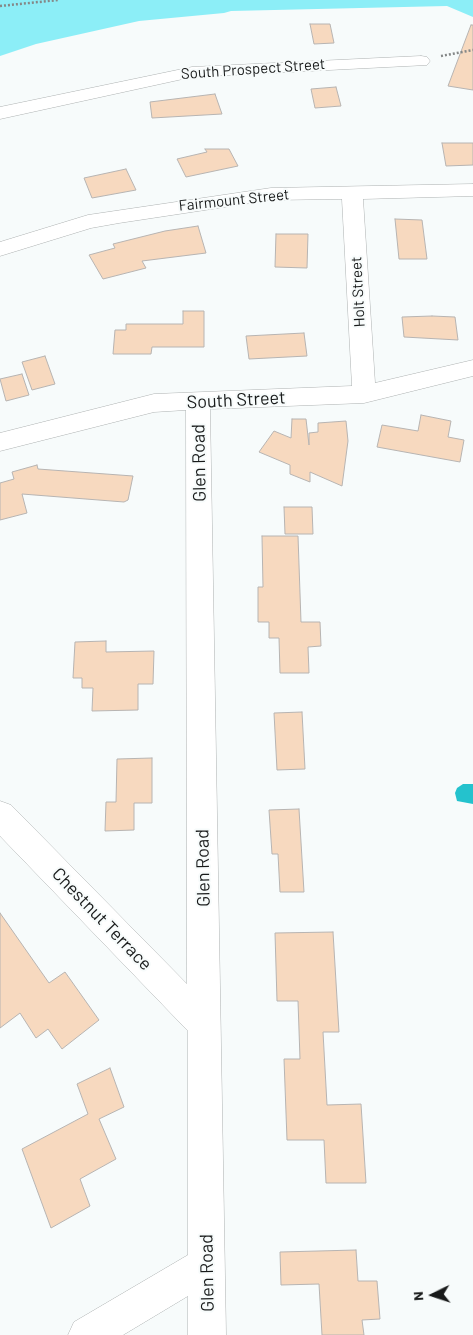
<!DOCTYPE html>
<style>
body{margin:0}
#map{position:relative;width:473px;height:1335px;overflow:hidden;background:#f7fbfb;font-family:Barlow,sans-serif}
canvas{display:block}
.north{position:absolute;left:408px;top:1270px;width:50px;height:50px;-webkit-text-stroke:4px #f7fbfb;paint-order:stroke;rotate:266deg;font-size:14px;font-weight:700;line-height:20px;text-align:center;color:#181a1a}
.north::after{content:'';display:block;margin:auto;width:18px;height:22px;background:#181a1a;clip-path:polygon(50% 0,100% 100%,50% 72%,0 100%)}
</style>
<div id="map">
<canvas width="473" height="1335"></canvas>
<div class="north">N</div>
</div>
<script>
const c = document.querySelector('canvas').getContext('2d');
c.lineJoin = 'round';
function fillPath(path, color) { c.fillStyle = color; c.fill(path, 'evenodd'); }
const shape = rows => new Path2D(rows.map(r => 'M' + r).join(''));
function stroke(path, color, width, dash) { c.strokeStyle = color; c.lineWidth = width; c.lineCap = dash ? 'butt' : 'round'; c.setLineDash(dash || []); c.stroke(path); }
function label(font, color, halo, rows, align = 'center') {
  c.font = font + ' Barlow,sans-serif'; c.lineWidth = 4; c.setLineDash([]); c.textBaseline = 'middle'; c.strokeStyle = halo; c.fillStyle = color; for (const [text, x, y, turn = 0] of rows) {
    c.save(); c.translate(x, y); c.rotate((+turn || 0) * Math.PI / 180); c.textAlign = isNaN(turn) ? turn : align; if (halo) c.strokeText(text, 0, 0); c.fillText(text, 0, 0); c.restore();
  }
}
fillPath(shape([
 [0,0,473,0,473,17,447,6,231,11,224,13,139,21,36,44,0,56]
]), '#8ceef7');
fillPath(shape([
 [463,784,473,784,473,804,457,801,455,793,457,788]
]), '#24c2cd');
const building = shape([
 [310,24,330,24,334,43,314,44,310,24],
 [471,25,473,25,473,90,448,86,471,25],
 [336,87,341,106,315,108,311,89,336,87],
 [215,94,222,114,152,118,150,102,215,94],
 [442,143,473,143,473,165,446,166,442,143],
 [205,149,229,149,238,166,186,177,177,159,207,152,205,149],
 [126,169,136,190,92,198,84,178,126,169],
 [395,219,422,220,427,259,399,259,395,219],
 [198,226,206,253,142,261,146,268,103,279,89,255,115,248,113,244,165,231,198,226],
 [276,234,308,234,307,268,275,267,276,234],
 [183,311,204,311,204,347,152,347,151,354,113,354,115,330,126,330,126,324,183,324,183,311],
 [432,316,455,317,458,340,404,337,402,317,432,316],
 [304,333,307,356,249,359,246,336,304,333],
 [45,356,55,384,32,390,22,362,45,356],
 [22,374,29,395,6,401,0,379,22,374],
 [421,415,451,421,448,437,464,440,460,462,377,447,382,425,418,431,421,415],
 [292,419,306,419,309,445,309,433,318,432,318,423,346,421,348,441,342,486,310,472,310,482,290,474,290,465,259,452,274,431,291,438,292,419],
 [37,465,38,469,133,476,128,500,124,502,22,494,27,513,0,520,0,483,14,479,12,472,37,465],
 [284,507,312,507,313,534,285,534,284,507],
 [262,536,298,536,301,622,320,622,321,646,308,647,309,673,280,673,279,638,269,638,269,622,258,622,258,587,263,587,262,536],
 [106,641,106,652,154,651,153,684,138,684,138,710,92,711,93,688,82,688,82,678,73,678,75,642,106,641],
 [302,712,305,769,277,770,274,713,302,712],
 [152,758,152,803,134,803,134,830,105,831,106,802,116,802,117,759,152,758],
 [299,809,304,892,280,892,278,854,272,854,269,810,299,809],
 [0,913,49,983,65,972,99,1020,62,1049,48,1029,36,1038,20,1013,0,1028,0,913],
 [333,932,339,1032,323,1032,327,1105,361,1104,366,1183,326,1183,324,1140,287,1140,284,1059,300,1059,298,1001,277,1001,275,933,333,932],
 [110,1068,124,1107,99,1119,116,1159,80,1179,90,1206,51,1228,22,1149,88,1114,77,1084,110,1068],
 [356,1250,358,1281,377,1281,380,1319,362,1320,364,1335,322,1335,319,1284,281,1285,280,1252,356,1250]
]);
fillPath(building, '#f7d9bf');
stroke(building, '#b7b4b2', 1);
const minor = shape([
 [421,56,427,57,430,61,427,65,192,77,0,119,0,107,192,67,421,56],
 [473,184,473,196,363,199,375,383,473,360,473,376,364,403,210,409,226,1335,188,1335,188,1296,123,1335,68,1335,74,1322,188,1255,188,1031,0,836,0,801,11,805,187,984,186,410,154,412,0,451,0,433,154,394,352,386,342,199,271,200,119,223,91,228,0,256,0,242,88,215,271,188,473,184]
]);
stroke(minor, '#aeb2b2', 1);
stroke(shape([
 [0,6,58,0],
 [441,56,473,50]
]), '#858888', 2.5, [2, 2]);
fillPath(minor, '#fff');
label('15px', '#181a1a', '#f7fbfb', [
 ["South Prospect Street",253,69,-4],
 ["Fairmount Street",234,200,-6],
 ["Holt Street",358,292,-93]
]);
label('18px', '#181a1a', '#f7fbfb', [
 ["South Street",236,400,-3],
 ["Glen Road",199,463,-91],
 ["Glen Road",203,868,-91],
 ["Chestnut Terrace",102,919,46],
 ["Glen Road",207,1273,-91]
]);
</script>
